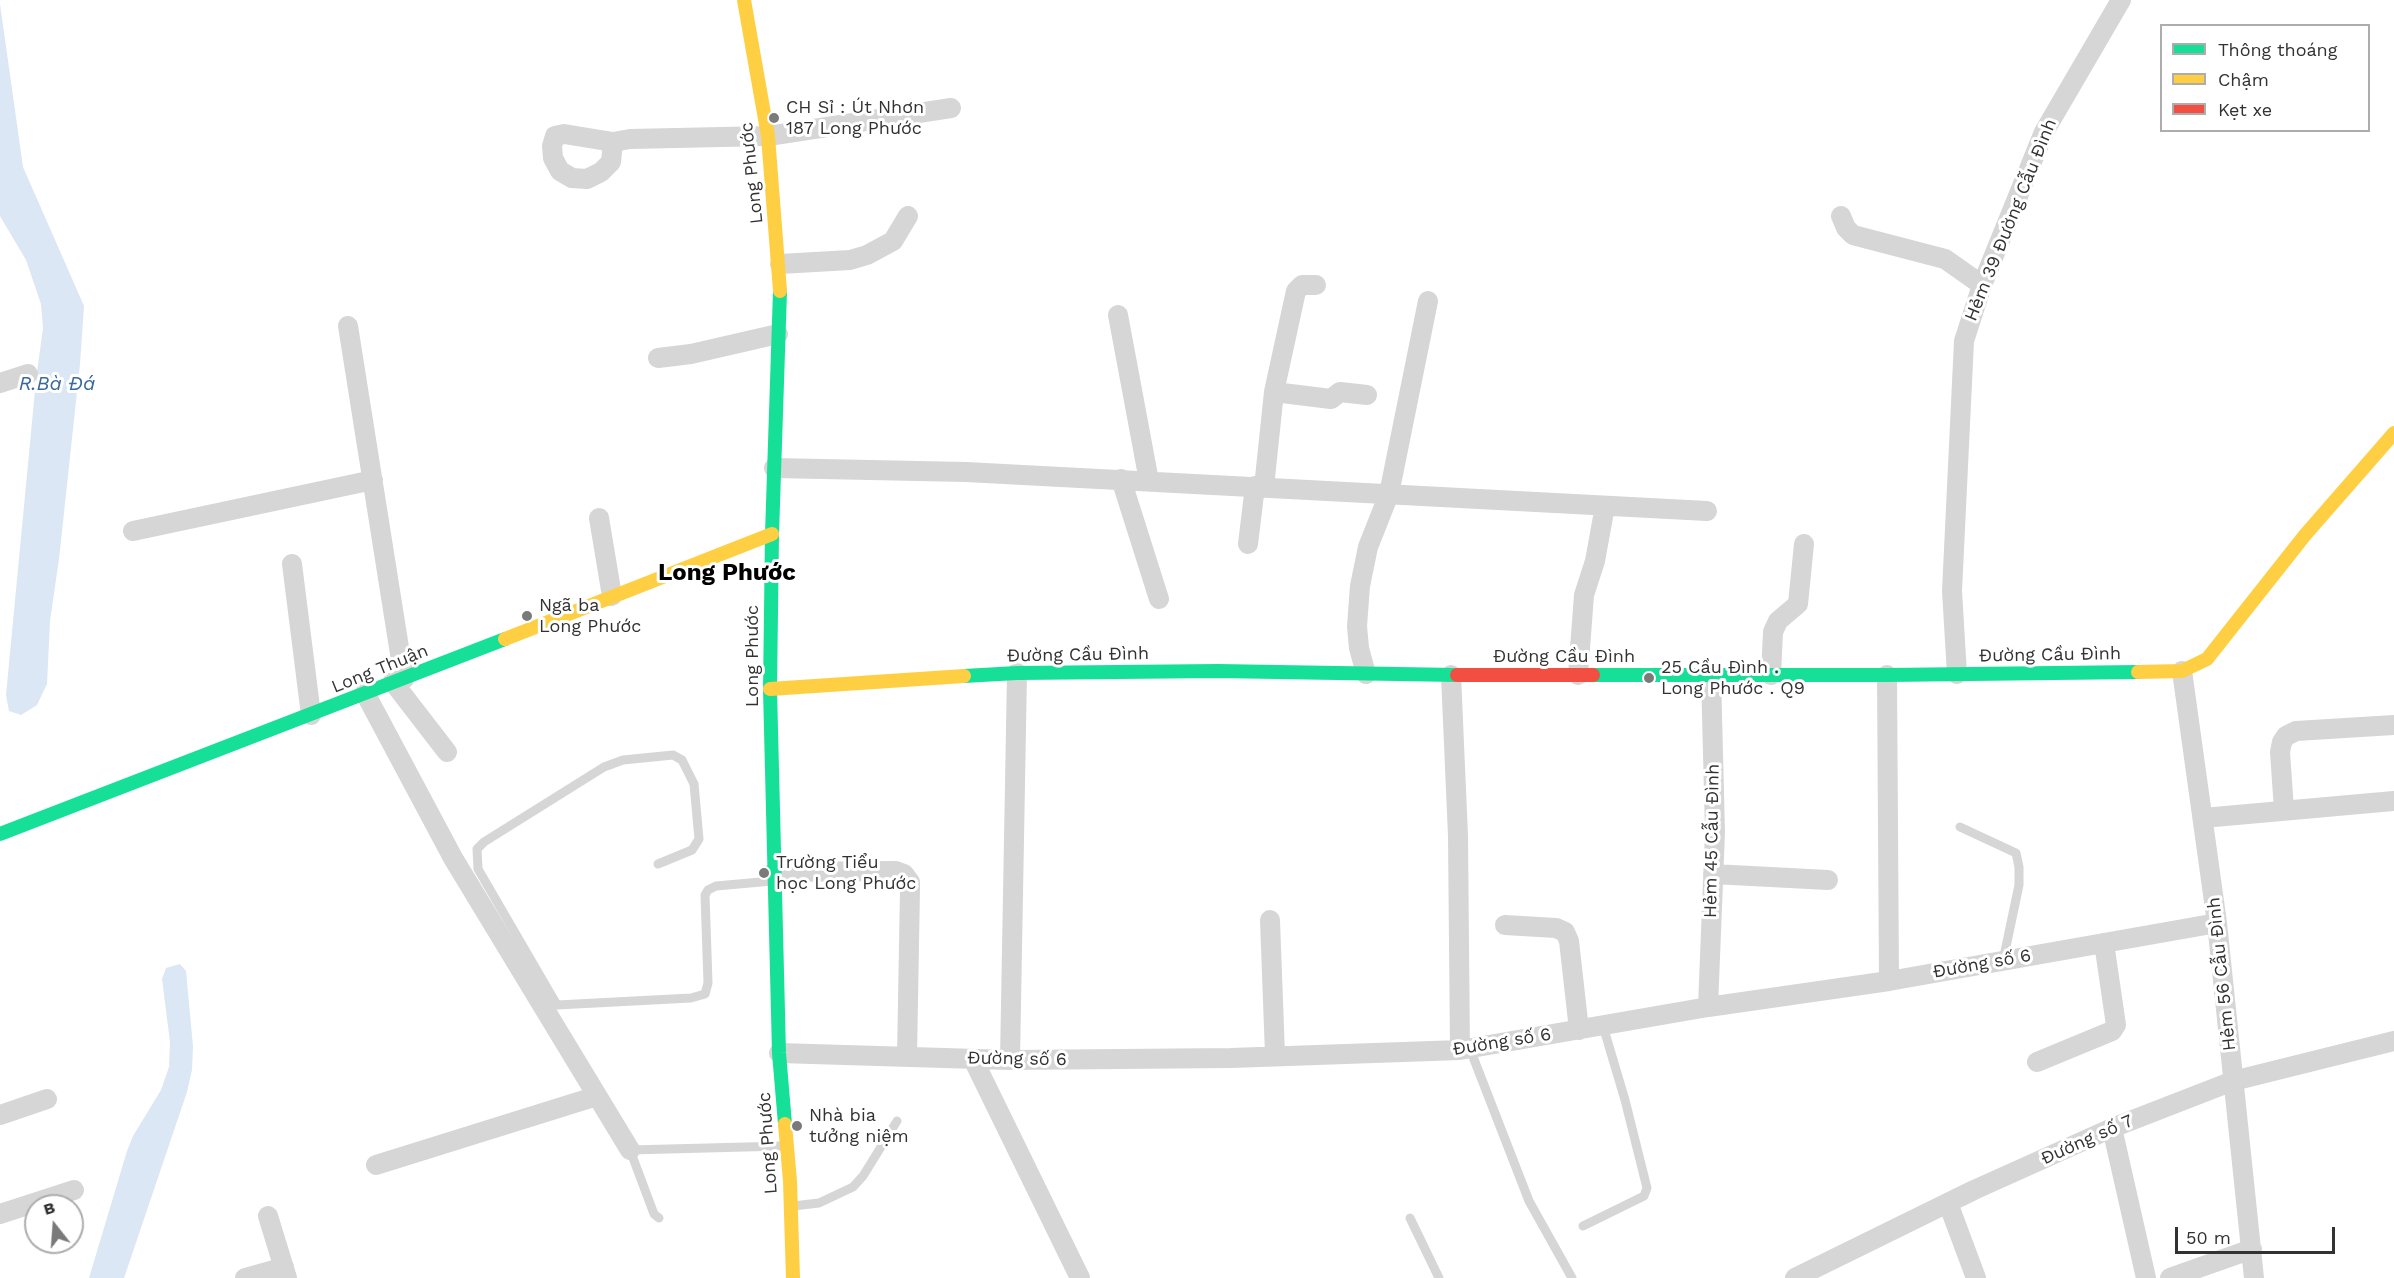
<!DOCTYPE html>
<meta charset="utf-8">
<style>
body{margin:0}
#map{position:relative;width:2394px;height:1278px;overflow:hidden;background:#fff;font-family:"Work Sans",sans-serif}
canvas{display:block}
.legend{position:absolute;left:2160px;top:24px;width:210px;height:108px;box-sizing:border-box;background:#fff;border:2px solid #adadad;margin:0;padding:8px 10px;list-style:none;font-size:18px;color:#323232}
.legend li{display:flex;align-items:center;gap:12px;height:30px}
.legend b{width:30px;border:2px solid #adadad}
.north{position:absolute;left:24px;top:1194px;width:60px;height:60px;box-sizing:border-box;background:#fff;border:2px solid #adadad;border-radius:50%;rotate:343deg;font-size:16px;font-weight:700;line-height:24px;text-align:center;color:#323232}
.north::after{content:'';display:block;margin:auto;width:21px;height:27px;background:#7a7a7a;clip-path:polygon(50% 0,100% 100%,50% 72%,0 100%)}
.scale{position:absolute;left:2175px;top:1227px;width:160px;height:27px;box-sizing:border-box;border:3px solid #323232;border-top:0;padding-left:8px;font-size:18px;line-height:21px;white-space:nowrap;color:#323232;-webkit-text-stroke:4px #fff;paint-order:stroke}
</style>
<div id="map">
<canvas width="2394" height="1278"></canvas>
<ul class="legend">
<li><b style="height:8px;background:#16e098"></b>Thông thoáng</li>
<li><b style="height:8px;background:#ffcf43"></b>Chậm</li>
<li><b style="height:8px;background:#f24e42"></b>Kẹt xe</li>
</ul>
<div class="north">B</div>
<div class="scale">50 m</div>
</div>
<script>
const c = document.querySelector('canvas').getContext('2d');
c.lineJoin = 'round';
function fillPath(path, color) { c.fillStyle = color; c.fill(path, 'evenodd'); }
const shape = rows => new Path2D(rows.map(r => 'M' + r).join(''));
function stroke(path, color, width, dash) { c.strokeStyle = color; c.lineWidth = width; c.lineCap = dash ? 'butt' : 'round'; c.setLineDash(dash || []); c.stroke(path); }
function label(font, color, halo, rows, align = 'center') {
  c.font = font + ' "Work Sans",sans-serif'; c.lineWidth = 6; c.setLineDash([]); c.textBaseline = 'middle'; c.strokeStyle = halo; c.fillStyle = color; for (const [text, x, y, turn = 0] of rows) {
    c.save(); c.translate(x, y); c.rotate((+turn || 0) * Math.PI / 180); c.textAlign = isNaN(turn) ? turn : align; if (halo) c.strokeText(text, 0, 0); c.fillText(text, 0, 0); c.restore();
  }
}
fillPath(shape([
 [0,4,23,167,84,306,80,364,59,559,50,621,47,684,37,705,21,715,9,711,6,695,36,380,43,328,41,304,26,260,0,216],
 [180,964,186,971,193,1046,192,1070,187,1092,124,1278,89,1278,127,1151,133,1136,161,1090,169,1067,170,1042,162,979,166,968]
]), '#dbe7f4');
stroke(shape([
 [1960,827,2016,853,2019,867,2019,885,2003,961],
 [658,864,692,850,699,839,694,784,682,760,673,755,623,760,604,767,484,842,477,849,478,869,557,1005,691,998,705,994,708,983,705,895,708,890,716,886,772,881],
 [1470,1049,1529,1201,1572,1278],
 [793,1206,819,1203,853,1187,863,1176,897,1121],
 [659,1218,654,1214,630,1150,784,1146],
 [1410,1218,1439,1278],
 [1583,1226,1644,1196,1647,1188,1625,1100,1603,1026]
]), '#d6d6d6', 9);
stroke(shape([
 [613,142,611,162,601,172,587,179,572,178,560,171,553,158,552,146,555,136,564,134,613,142,630,139,768,136,951,108],
 [1841,216,1846,228,1853,235,1945,259,1982,285],
 [780,264,850,260,867,255,893,241,908,216],
 [1118,315,1149,481],
 [348,326,404,679],
 [658,358,691,354,778,334],
 [0,383,28,374],
 [1274,392,1331,399,1340,392,1367,395],
 [774,468,966,472,1707,511],
 [1121,479,1159,599],
 [1264,487,1274,392,1296,291,1302,285,1316,285],
 [599,518,612,596],
 [133,531,373,480],
 [1248,544,1255,486],
 [292,564,311,715],
 [2182,671,2217,923,2254,1278],
 [1366,674,1359,648,1357,626,1360,586,1368,547,1389,494,1428,301],
 [1957,674,1952,591,1964,341,1982,285,2044,132,2121,0],
 [1451,675,1458,836,1460,1050],
 [1578,675,1584,595,1595,561,1605,506],
 [1771,675,1773,632,1778,621,1798,604,1804,544],
 [1887,675,1889,981],
 [393,682,447,752],
 [365,693,453,858,630,1150],
 [2284,810,2280,752,2282,742,2286,736,2296,731,2394,725],
 [2203,818,2394,801],
 [774,872,896,871,904,874,910,882,910,889,907,1057],
 [1713,874,1828,880],
 [1270,920,1275,1055],
 [1505,925,1556,928,1565,932,1569,941,1579,1030],
 [1708,1007,1715,832,1711,675],
 [779,1053,1010,1060,1231,1058,1460,1050,1708,1007,1889,981,2217,923],
 [973,1059,1080,1278],
 [1010,1060,1017,673],
 [2037,1062,2112,1031,2116,1025,2104,943],
 [0,1115,47,1099],
 [2112,1128,2146,1278],
 [376,1165,597,1096],
 [1948,1203,1976,1278],
 [0,1214,74,1190],
 [268,1216,287,1278],
 [245,1278,284,1267],
 [1795,1278,1974,1190,2112,1128,2233,1081,2394,1041],
 [2170,1278,2252,1249]
]), '#d6d6d6', 20);
stroke(shape([
 [780,291,772,534,770,689,779,1053,785,1124],
 [1593,675,1887,675,2138,672],
 [964,676,1017,673,1218,671,1457,675],
 [0,834,505,639]
]), '#16e098', 14);
stroke(shape([
 [744,0,768,136,780,291],
 [505,639,772,534],
 [2138,672,2182,671,2207,659,2305,535,2394,433],
 [770,689,964,676],
 [785,1124,790,1181,793,1278]
]), '#ffcf43', 14);
stroke(shape([
 [1457,675,1593,675]
]), '#f24e42', 14);
for (const [x, y, r, color] of [
 [774,118,6,"#7a7a7a"],
 [527,616,6,"#7a7a7a"],
 [1649,678,6,"#7a7a7a"],
 [764,873,6,"#7a7a7a"],
 [797,1126,6,"#7a7a7a"]
]) { const dot = new Path2D(); dot.arc(x, y, r, 0, 2 * Math.PI); c.fillStyle = color; c.fill(dot); stroke(dot, '#fff', 2); }
label('18px', '#323232', '#fff', [
 ["CH Sỉ : Út Nhơn",786,108],
 ["187 Long Phước",786,129],
 ["Ngã ba",539,606],
 ["Long Phước",539,627],
 ["25 Cầu Đình .",1661,668],
 ["Long Phước . Q9",1661,689],
 ["Trường Tiểu",776,863],
 ["học Long Phước",776,884],
 ["Nhà bia",809,1116],
 ["tưởng niệm",809,1137]
], 'left');
label('18px', '#323232', '#fff', [
 ["Long Phước",752,173,-96],
 ["Hẻm 39 Đường Cẫu Đình",2011,220,-68],
 ["Đường Cầu Đình",1078,655,-1],
 ["Đường Cầu Đình",2050,655,-1],
 ["Long Phước",753,656,-90],
 ["Đường Cầu Đình",1564,657],
 ["Long Thuận",380,669,-22],
 ["Hẻm 45 Cẫu Đình",1712,841,-89],
 ["Đường số 6",1982,964,-10],
 ["Hẻm 56 Cẫu Đình",2222,974,-96],
 ["Đường số 6",1502,1042,-9],
 ["Đường số 6",1017,1059,1],
 ["Đường số 7",2087,1140,-24],
 ["Long Phước",768,1143,-94]
]);
label('italic 20px', '#38689c', '#fff', [
 ["R.Bà Đá",57,384]
]);
label('bold 24px', '#000', '#fff', [
 ["Long Phước",727,573]
]);
</script>
